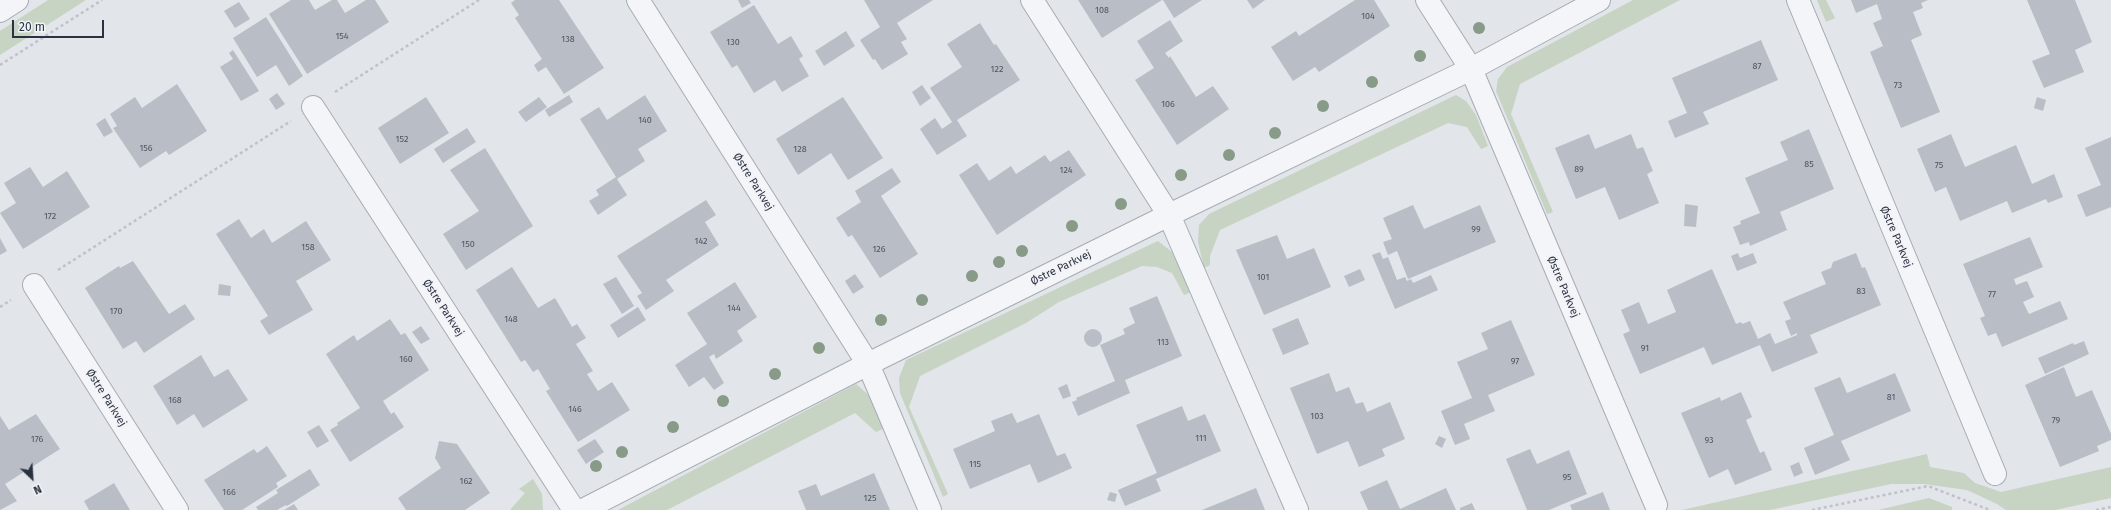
<!DOCTYPE html>
<meta charset="utf-8">
<style>
body{margin:0}
#map{position:relative;width:2111px;height:510px;overflow:hidden;background:#e2e5e9;font-family:"Fira Sans",sans-serif}
canvas{display:block}
.north{position:absolute;left:12px;top:458px;width:40px;height:40px;-webkit-text-stroke:3px #f1f3f7;paint-order:stroke;rotate:155deg;font-size:11px;font-weight:700;line-height:16px;text-align:center;color:#2a3241}
.north::after{content:'';display:block;margin:auto;width:14px;height:18px;background:#2a3241;clip-path:polygon(50% 0,100% 100%,50% 72%,0 100%)}
.scale{position:absolute;left:12px;top:20px;width:92px;height:18px;box-sizing:border-box;border:2px solid #2a3241;border-top:0;padding-left:5px;font-size:12px;line-height:14px;white-space:nowrap;color:#2a3241;-webkit-text-stroke:3px #f1f3f7;paint-order:stroke}
</style>
<div id="map">
<canvas width="2111" height="510"></canvas>
<div class="north">N</div>
<div class="scale">20 m</div>
</div>
<script>
const c = document.querySelector('canvas').getContext('2d');
c.lineJoin = 'round';
function fillPath(path, color) { c.fillStyle = color; c.fill(path, 'evenodd'); }
const shape = rows => new Path2D(rows.map(r => 'M' + r).join(''));
function stroke(path, color, width, dash) { c.strokeStyle = color; c.lineWidth = width; c.lineCap = dash ? 'butt' : 'round'; c.setLineDash(dash || []); c.stroke(path); }
function label(font, color, halo, rows, align = 'center') {
  c.font = font + ' "Fira Sans",sans-serif'; c.lineWidth = 3.5; c.setLineDash([]); c.textBaseline = 'middle'; c.strokeStyle = halo; c.fillStyle = color; for (const [text, x, y, turn = 0] of rows) {
    c.save(); c.translate(x, y); c.rotate((+turn || 0) * Math.PI / 180); c.textAlign = isNaN(turn) ? turn : align; if (halo) c.strokeText(text, 0, 0); c.fillText(text, 0, 0); c.restore();
  }
}
fillPath(shape([
 [48,0,86,0,0,55,0,31],
 [1633,0,1680,0,1520,84,1511,114,1553,212,1547,214,1496,91,1498,79,1507,67],
 [1817,0,1826,0,1835,18,1826,22],
 [1456,95,1466,101,1476,115,1488,146,1481,149,1467,127,1448,123,1220,230,1210,256,1210,265,1204,268,1198,242,1199,225,1209,214],
 [1158,241,1172,252,1191,292,1184,295,1172,273,1157,267,1142,266,1059,302,1026,323,920,376,909,407,948,494,943,497,900,393,899,378,906,360],
 [856,384,872,398,885,428,876,432,855,413,667,510,618,510],
 [1927,454,1930,467,1964,473,1975,483,2001,492,2111,467,2111,498,2055,510,2006,510,1997,504,1967,490,1924,484,1891,484,1770,510,1682,510],
 [533,479,542,494,543,510,510,510,525,493,519,489],
 [1929,498,1952,507,1952,510,1878,510]
]), '#c7d3c3');
fillPath(shape([
 [291,0,309,0,315,10,332,0,337,0,345,13,366,0,375,0,389,22,307,74,269,14],
 [515,0,559,0,604,68,564,94,546,67,538,72,534,65,542,59,515,18,519,15,511,3],
 [738,0,749,0,751,3,742,8],
 [864,0,933,0,897,23,907,39,901,42,908,54,882,70,875,59,873,60,860,40,880,27],
 [1078,0,1162,0,1102,38],
 [1163,0,1202,0,1174,18],
 [1247,0,1265,0,1253,9],
 [1355,0,1374,0,1390,26,1319,72,1315,67,1293,81,1271,47,1296,31,1299,36],
 [1851,0,1928,0,1921,3,1923,8,1913,12,1922,35,1911,40,1940,112,1901,128,1870,52,1883,46,1873,23,1882,19,1877,4,1856,13],
 [2027,0,2075,0,2092,42,2075,50,2084,72,2044,88,2032,61,2050,54],
 [239,2,250,19,235,28,224,11],
 [754,5,778,44,791,36,803,56,799,59,809,76,782,92,775,80,754,93,737,65,732,68,710,32],
 [266,17,303,76,289,86,276,65,257,77,233,38],
 [1170,20,1183,41,1165,53,1169,58,1170,56,1196,97,1213,86,1229,109,1177,145,1135,80,1154,68,1137,41],
 [980,23,994,45,996,44,1020,80,957,120,967,136,937,155,920,129,935,118,942,129,952,122,930,88,962,67,947,44],
 [846,31,855,46,824,66,815,51],
 [1761,40,1778,80,1703,112,1709,124,1675,138,1668,121,1687,113,1672,78],
 [233,50,259,91,241,101,220,67,233,59,229,53],
 [177,84,207,131,169,155,166,151,140,168,113,128,117,126,110,114,135,97,142,108],
 [922,85,931,98,920,106,912,92],
 [277,93,285,104,276,110,269,99],
 [569,95,573,102,549,117,545,110],
 [645,95,667,131,638,149,645,161,617,179,627,195,598,215,589,201,599,195,596,190,616,177,580,119,599,107,607,120],
 [426,97,449,133,400,164,378,128],
 [539,97,547,107,526,122,518,112],
 [843,97,883,158,848,180,831,153,798,175,776,139],
 [2037,97,2046,100,2043,111,2034,108],
 [105,118,113,132,104,137,96,124],
 [467,128,476,142,443,163,434,149],
 [1809,129,1834,189,1780,212,1787,230,1750,246,1749,242,1740,245,1733,227,1741,224,1740,221,1760,213,1745,178,1788,160,1780,142],
 [1589,134,1595,149,1631,134,1637,149,1643,147,1653,171,1647,174,1659,203,1619,220,1605,187,1576,199,1555,148],
 [1951,134,1965,167,2016,145,2032,184,2054,174,2063,197,2048,203,2046,199,2012,213,2007,201,1960,221,1946,187,1935,192,1917,149],
 [2111,137,2111,207,2086,217,2077,195,2101,185,2085,148],
 [485,148,533,226,466,270,443,234,479,211,450,170],
 [1069,150,1086,175,997,235,959,175,977,163,989,181,1011,166,1016,174,1045,155,1050,162],
 [30,167,43,187,67,171,90,207,23,249,0,213,16,203,4,183],
 [892,168,901,182,881,196,918,254,880,278,852,235,848,237,836,218,861,202,855,191],
 [706,200,716,215,705,222,719,245,666,280,674,291,646,310,637,296,642,293,617,256],
 [1685,204,1698,206,1696,227,1684,226],
 [1413,205,1424,229,1480,205,1496,242,1408,279,1397,251,1388,255,1383,242,1392,239,1383,218],
 [239,219,251,238,264,229,272,243,306,221,331,260,296,281,313,310,269,335,260,321,268,316,216,234],
 [1277,235,1287,259,1314,248,1331,287,1264,315,1236,250],
 [2030,237,2043,267,2014,279,2016,285,2027,281,2034,297,2023,302,2029,314,2060,301,2068,319,2002,347,1996,333,1988,336,1980,318,1985,316,1963,264],
 [0,238,7,251,0,255],
 [1380,252,1383,259,1388,257,1397,280,1405,277,1407,281,1411,279,1413,283,1431,275,1438,290,1395,309,1372,255],
 [1738,253,1740,258,1753,253,1757,263,1737,271,1731,256],
 [1856,253,1862,268,1865,267,1881,305,1810,335,1818,353,1772,372,1760,345,1712,365,1704,347,1640,374,1623,334,1630,331,1621,310,1639,302,1648,324,1676,312,1667,290,1712,269,1736,324,1741,322,1742,324,1750,321,1758,339,1770,333,1775,344,1797,335,1797,333,1791,336,1785,321,1791,319,1783,302,1826,284,1821,272,1831,268,1833,262],
 [133,261,169,314,185,304,195,319,144,353,136,341,123,349,85,288,119,266,120,268],
 [512,267,538,308,555,298,572,327,577,324,586,338,576,344,593,371,587,374,598,391,612,382,630,410,578,442,546,391,550,389,538,369,533,372,525,360,521,362,476,290],
 [1360,269,1365,280,1349,287,1344,276],
 [855,274,864,287,853,294,845,281],
 [616,277,634,306,622,314,603,284],
 [735,282,757,317,737,331,743,341,716,359,714,354,709,357,724,383,714,390,704,377,689,387,675,365,707,344,687,313],
 [219,284,231,286,230,296,218,295],
 [1157,296,1182,356,1125,380,1130,393,1078,416,1072,402,1077,400,1076,398,1115,381,1100,345,1125,334,1123,329,1135,323,1129,308],
 [638,307,646,320,618,338,610,325],
 [1298,318,1309,344,1283,355,1272,329],
 [390,319,401,335,405,333,429,370,383,401,391,414,394,412,404,427,350,462,330,430,338,425,337,423,360,408,326,354,354,335,357,341],
 [1511,320,1535,375,1488,395,1495,411,1464,424,1470,439,1455,445,1441,411,1472,398,1457,362,1488,349,1481,333],
 [421,326,430,339,421,344,412,332],
 '1084 338a9 9 0 1 1 18 0a9 9 0 1 1-18 0Z',
 [2084,341,2089,354,2045,374,2038,358,2073,343,2074,345],
 [201,355,214,377,228,369,248,400,203,428,194,414,177,425,153,386],
 [2064,367,2076,397,2092,390,2111,434,2111,440,2097,446,2099,451,2060,467,2025,385],
 [1329,373,1336,392,1349,387,1356,404,1363,402,1367,412,1390,402,1405,439,1382,449,1385,456,1359,467,1348,441,1317,454,1290,388],
 [1895,373,1911,411,1841,441,1850,460,1815,475,1804,448,1834,435,1814,388,1840,377,1847,393],
 [1067,384,1071,396,1063,399,1058,388],
 [1741,392,1752,417,1746,420,1760,453,1764,451,1772,470,1735,485,1728,469,1709,478,1681,413,1720,397,1721,401],
 [1182,406,1188,421,1205,414,1221,451,1156,479,1161,491,1125,506,1118,490,1157,473,1136,425],
 [1012,413,1017,423,1039,414,1057,456,1065,453,1072,468,1038,483,1030,464,970,489,953,449,995,431,991,421],
 [36,414,60,449,5,484,17,501,0,510,0,416,9,430],
 [319,425,329,441,317,448,307,432],
 [1439,436,1446,439,1442,448,1435,444],
 [595,439,604,452,586,464,577,450],
 [439,441,457,444,490,493,465,510,406,510,398,498,441,468,435,458],
 [267,446,287,476,276,483,278,487,242,510,224,510,204,480,254,449,257,453],
 [1530,449,1537,464,1569,450,1587,494,1549,510,1527,510,1506,459],
 [1799,462,1803,473,1794,477,1790,466],
 [310,469,320,485,287,506,286,505,277,510,258,510,256,507,278,493,276,490],
 [874,473,890,510,806,510,798,491,816,484,821,496],
 [1387,480,1400,509,1446,488,1456,510,1368,510,1360,492],
 [114,483,130,510,89,510,84,501],
 [1256,488,1265,510,1202,510],
 [1110,492,1117,494,1115,502,1107,500],
 [1603,492,1610,510,1572,510,1570,505],
 [1472,503,1475,510,1460,510,1460,508],
 [294,504,298,510,284,510]
]), '#b9bec6');
const minor = shape([
 [638,0,868,364,930,510],
 [1032,0,1169,215,1297,510],
 [1427,0,1471,69,1656,505],
 [1798,0,1995,474],
 [313,107,574,510],
 [34,285,177,510],
 [583,510,868,364,1169,215,1471,69,1599,0]
]);
const tertiary = shape([
 [0,11,17,0]
]);
stroke(minor, '#a7acb3', 24);
stroke(tertiary, '#a7acb3', 24);
stroke(shape([
 [0,65,102,0],
 [335,92,479,0],
 [58,270,291,121],
 [0,307,11,300],
 [1812,510,1928,486,1990,510],
 [2096,510,2111,507]
]), '#bfc2c8', 2.5, [3, 3]);
stroke(minor, '#f4f5f8', 22);
stroke(tertiary, '#f4f5f8', 22);
c.fillStyle = '#889a88';
for (const [x, y] of [
 [1479,28],
 [1420,56],
 [1372,82],
 [1323,106],
 [1275,133],
 [1229,155],
 [1181,175],
 [1121,204],
 [1072,226],
 [1022,251],
 [999,262],
 [972,276],
 [922,300],
 [881,320],
 [819,348],
 [775,374],
 [723,401],
 [673,427],
 [622,452],
 [596,466]
]) { c.beginPath(); c.arc(x, y, 6, 0, 2 * Math.PI); c.fill(); }
label('9px', '#4e5562', null, [
 ["108",1102,10],
 ["104",1368,16],
 ["154",342,36],
 ["138",568,39],
 ["130",733,42],
 ["87",1757,66],
 ["122",997,69],
 ["73",1898,85],
 ["106",1168,104],
 ["140",645,120],
 ["152",402,139],
 ["156",146,148],
 ["128",800,149],
 ["85",1809,164],
 ["75",1939,165],
 ["89",1579,169],
 ["124",1066,170],
 ["172",50,216],
 ["99",1476,229],
 ["142",701,241],
 ["150",468,244],
 ["158",308,247],
 ["126",879,249],
 ["101",1263,277],
 ["83",1861,291],
 ["77",1992,294],
 ["144",734,308],
 ["170",116,311],
 ["148",511,319],
 ["113",1163,342],
 ["91",1645,348],
 ["160",406,359],
 ["97",1515,361],
 ["81",1891,397],
 ["168",175,400],
 ["146",575,409],
 ["103",1317,416],
 ["79",2056,420],
 ["111",1201,438],
 ["176",37,439],
 ["93",1709,440],
 ["115",975,464],
 ["95",1567,477],
 ["162",466,481],
 ["166",229,492],
 ["125",870,498]
]);
label('11px', '#2a3241', '#f1f3f7', [
 ["Østre Parkvej",753,182,58],
 ["Østre Parkvej",1896,237,67],
 ["Østre Parkvej",1061,268,-26],
 ["Østre Parkvej",1563,287,67],
 ["Østre Parkvej",443,308,57],
 ["Østre Parkvej",106,398,58]
]);
</script>
